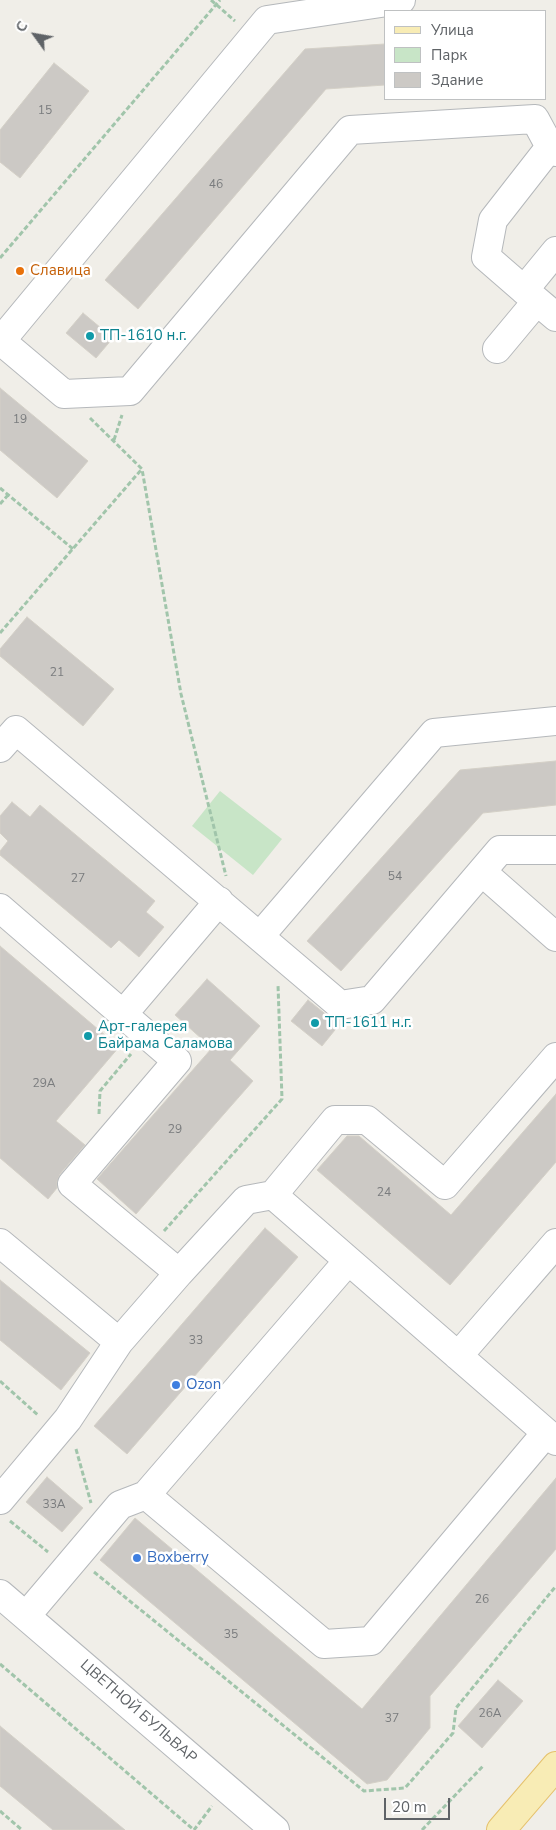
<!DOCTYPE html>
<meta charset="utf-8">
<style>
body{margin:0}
#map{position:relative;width:556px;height:1830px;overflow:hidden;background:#f0eee8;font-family:"Nunito Sans",sans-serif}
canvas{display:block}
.legend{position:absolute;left:384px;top:10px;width:162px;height:90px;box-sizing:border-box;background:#fff;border:1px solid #bfc1c2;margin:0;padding:6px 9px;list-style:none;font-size:15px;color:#5f6367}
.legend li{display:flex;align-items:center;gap:10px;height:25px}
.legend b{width:25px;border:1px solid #bfc1c2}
.north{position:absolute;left:10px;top:10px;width:50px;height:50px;-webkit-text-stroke:4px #fff;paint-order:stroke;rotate:302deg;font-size:14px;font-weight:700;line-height:20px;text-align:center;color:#5f6367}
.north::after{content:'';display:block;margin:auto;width:18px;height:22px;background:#5f6367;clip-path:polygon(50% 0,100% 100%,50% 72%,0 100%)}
.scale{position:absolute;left:384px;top:1798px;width:66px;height:22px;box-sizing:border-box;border:2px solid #5f6367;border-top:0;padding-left:6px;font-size:15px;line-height:18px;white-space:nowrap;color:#5f6367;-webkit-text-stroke:4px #fff;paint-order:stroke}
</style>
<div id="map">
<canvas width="556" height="1830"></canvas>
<ul class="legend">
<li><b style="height:6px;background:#f8ecb5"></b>Улица</li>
<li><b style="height:14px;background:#c8e5c7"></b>Парк</li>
<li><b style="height:14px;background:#ccc9c5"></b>Здание</li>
</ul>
<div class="north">С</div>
<div class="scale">20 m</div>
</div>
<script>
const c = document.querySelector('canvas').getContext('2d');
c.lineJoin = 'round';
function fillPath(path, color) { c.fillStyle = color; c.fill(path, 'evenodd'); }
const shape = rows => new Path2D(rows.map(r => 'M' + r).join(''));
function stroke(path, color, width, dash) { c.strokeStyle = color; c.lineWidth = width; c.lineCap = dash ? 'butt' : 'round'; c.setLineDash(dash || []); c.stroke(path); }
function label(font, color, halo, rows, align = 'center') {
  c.font = font + ' "Nunito Sans",sans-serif'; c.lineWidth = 5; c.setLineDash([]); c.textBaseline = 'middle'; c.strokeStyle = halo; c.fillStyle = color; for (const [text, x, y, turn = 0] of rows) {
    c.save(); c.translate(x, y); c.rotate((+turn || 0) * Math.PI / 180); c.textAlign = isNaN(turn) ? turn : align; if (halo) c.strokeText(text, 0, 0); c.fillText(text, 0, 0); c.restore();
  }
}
fillPath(shape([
 [220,791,282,839,253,875,192,826]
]), '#c8e5c7');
const building = shape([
 [385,44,385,85,326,89,138,309,105,280,305,49,385,44],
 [54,63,89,91,20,178,0,162,0,130,54,63],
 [83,313,113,338,96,358,66,333,83,313],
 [0,388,88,461,57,498,0,450,0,388],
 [27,617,114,689,83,726,0,656,0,649,27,617],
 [556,761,556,805,483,813,341,971,307,941,460,770,556,761],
 [12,802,30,817,40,805,155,901,146,912,164,927,139,957,119,940,111,948,0,855,0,851,8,841,0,833,0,816,12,802],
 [0,946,119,1047,56,1121,85,1145,60,1174,57,1181,57,1188,48,1199,0,1158,0,946],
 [207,979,260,1026,230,1060,253,1081,136,1214,97,1179,212,1048,175,1015,207,979],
 [308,1000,339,1025,322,1046,291,1021,308,1000],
 [556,1094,556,1162,450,1285,317,1170,347,1136,359,1136,451,1215,556,1094],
 [265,1228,298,1257,127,1454,94,1426,265,1228],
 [0,1280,90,1353,61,1390,0,1340,0,1280],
 [47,1477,83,1508,62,1532,26,1502,47,1477],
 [556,1478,556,1549,430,1696,430,1728,387,1780,367,1784,100,1560,135,1518,362,1709,556,1478],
 [498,1680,523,1701,482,1748,458,1726,498,1680],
 [0,1726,125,1830,53,1830,0,1786,0,1726]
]);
fillPath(building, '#ccc9c5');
stroke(building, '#d4d0c7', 1);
const minor = shape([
 [550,147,493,220,486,257,524,290,556,251],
 [524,290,556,317],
 [1,341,64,394,130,391,350,130,535,119,550,147,556,152],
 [0,342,267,20,401,0],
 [497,349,537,301],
 [0,748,16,730,340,1005,372,1000,500,850,556,850],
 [482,872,556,937],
 [0,908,177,1061,72,1184,179,1273],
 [260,936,434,733,556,721],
 [124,1013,219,901],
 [273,1195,335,1120,367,1120,445,1185,556,1057],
 [0,1243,119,1342],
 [458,1356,556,1243],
 [146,1495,324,1644,371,1641,546,1433],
 [0,1500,68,1419,119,1342,179,1273,246,1200,273,1195,556,1441],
 [0,1594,275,1830],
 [26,1616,120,1505,146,1495,348,1261]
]);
const major = shape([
 [501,1830,556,1766]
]);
stroke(minor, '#b5b8bb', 30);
stroke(major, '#e5c16c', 30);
stroke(shape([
 [211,0,235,21],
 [0,258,220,0],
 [90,418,142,469,181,694,226,876],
 [114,440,122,415],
 [0,488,73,549],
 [0,504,8,495],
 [0,633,141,470],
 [99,1114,100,1091,131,1054],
 [164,1231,282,1099,278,985],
 [0,1381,39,1416],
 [76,1449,91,1503],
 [10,1521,48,1552],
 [94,1572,364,1791,405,1788,453,1733,456,1708,556,1586],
 [0,1664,194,1830,212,1806],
 [0,1811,22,1830],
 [422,1830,484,1765]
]), '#a1c5ab', 3, [5, 2.5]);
stroke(minor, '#fff', 28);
stroke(major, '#f8ecb5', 28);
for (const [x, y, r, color] of [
 [20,271,5,"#e8710a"],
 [90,336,5,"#0f9aa8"],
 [315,1023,5,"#0f9aa8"],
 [88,1036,5,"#0f9aa8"],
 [176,1385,5,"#3f7fe0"],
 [137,1558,5,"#3f7fe0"]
]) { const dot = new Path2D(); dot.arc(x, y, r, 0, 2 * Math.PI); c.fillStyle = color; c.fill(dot); stroke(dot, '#fff', 2); }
label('12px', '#7a7c7e', null, [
 ["15",45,111],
 ["46",216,185],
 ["19",20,420],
 ["21",57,673],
 ["54",395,877],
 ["27",78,879],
 ["29А",44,1084],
 ["29",175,1130],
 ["24",384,1193],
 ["33",196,1341],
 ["33А",54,1505],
 ["26",482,1600],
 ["35",231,1635],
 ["26А",490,1714],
 ["37",392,1719]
]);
label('15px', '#c56008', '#fff', [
 ["Славица",30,271]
], 'left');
label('15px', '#0d838f', '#fff', [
 ["ТП-1610 н.г.",100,336],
 ["ТП-1611 н.г.",325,1023],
 ["Арт-галерея",98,1027],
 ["Байрама Саламова",98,1044]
], 'left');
label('15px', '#366cbe', '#fff', [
 ["Ozon",186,1385],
 ["Boxberry",147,1558]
], 'left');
label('15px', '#5f6367', '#fff', [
 ["ЦВЕТНОЙ БУЛЬВАР",138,1712,41]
]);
</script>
